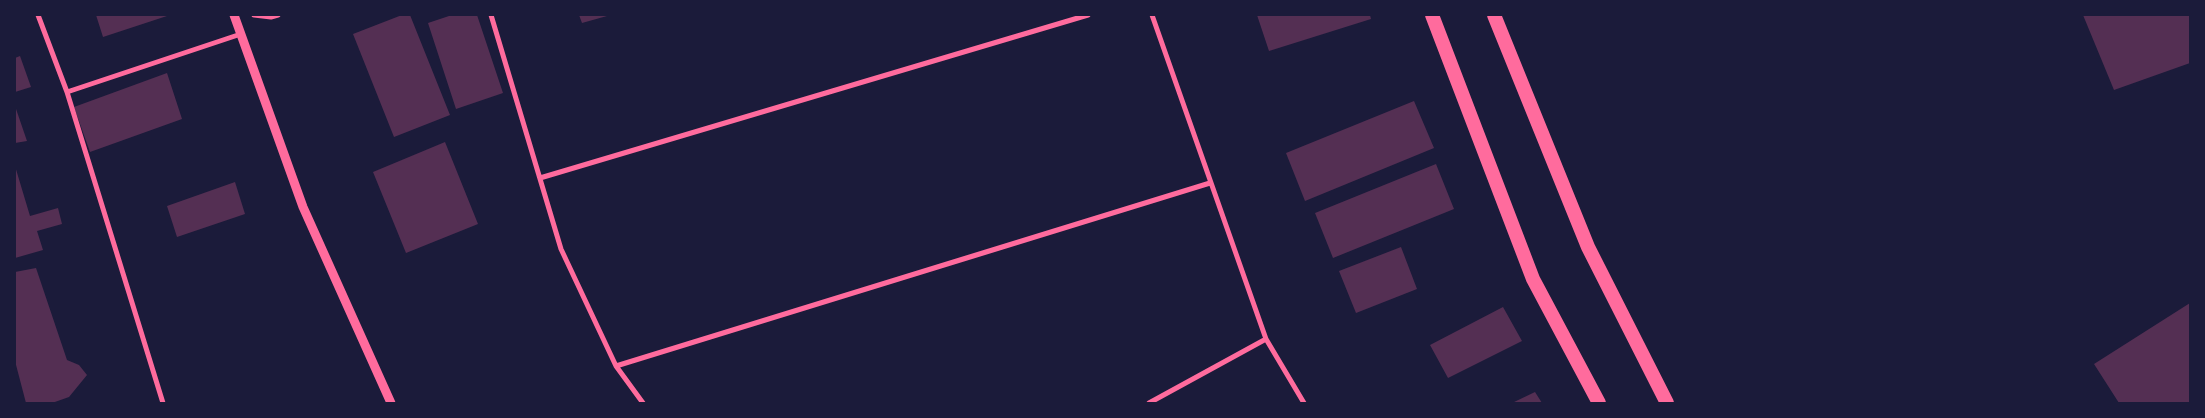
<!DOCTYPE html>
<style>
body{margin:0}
#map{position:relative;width:2205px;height:418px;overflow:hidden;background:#1b1b3a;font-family:"DejaVu Sans",sans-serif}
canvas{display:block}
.frame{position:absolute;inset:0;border:16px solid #1b1b3a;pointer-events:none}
</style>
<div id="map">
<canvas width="2205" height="418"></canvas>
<div class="frame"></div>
</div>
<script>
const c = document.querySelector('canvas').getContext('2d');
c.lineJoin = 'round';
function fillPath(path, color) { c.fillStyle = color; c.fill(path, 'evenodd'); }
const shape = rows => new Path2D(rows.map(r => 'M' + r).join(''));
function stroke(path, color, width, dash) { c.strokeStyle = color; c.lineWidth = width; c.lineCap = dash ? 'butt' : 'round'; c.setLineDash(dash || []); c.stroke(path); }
fillPath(shape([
 [96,15,170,15,103,37],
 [402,15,410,15,450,115,394,137,353,34],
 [452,15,477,15,503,93,456,109,428,23],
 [579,15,607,15,607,16,582,23],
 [1257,15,1370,15,1371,19,1269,51],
 [2083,15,2190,15,2190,63,2114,90],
 [20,56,31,87,15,92,15,58],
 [167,73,182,119,90,152,74,107],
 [1414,101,1434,148,1305,201,1286,153],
 [15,106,27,141,15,143],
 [445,142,478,224,406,253,373,172],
 [1436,164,1454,209,1333,258,1315,213],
 [15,166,30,216,58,208,62,224,37,231,43,250,15,258],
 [235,182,245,214,177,237,167,206],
 [1401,247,1417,289,1356,313,1339,271],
 [36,268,67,360,79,365,87,375,69,397,52,403,26,403,15,361,15,272],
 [2190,303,2190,403,2119,403,2094,364],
 [1503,307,1522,341,1448,378,1430,345],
 [1535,392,1542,403,1512,403]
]), '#542f53');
stroke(shape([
 [38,15,67,92,163,403],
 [254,15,271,17,278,15],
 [491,15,561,249,616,366,643,403],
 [1152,15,1266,339,1304,403],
 [67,92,241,34],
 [540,178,1088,15],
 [616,366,1210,183],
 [1149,403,1266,339]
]), '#ff6b9d', 5);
stroke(shape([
 [234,15,303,207,391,403]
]), '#ff6b9d', 9);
stroke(shape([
 [1432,15,1533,279,1599,403],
 [1494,15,1588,247,1667,403]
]), '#ff6b9d', 14);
</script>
